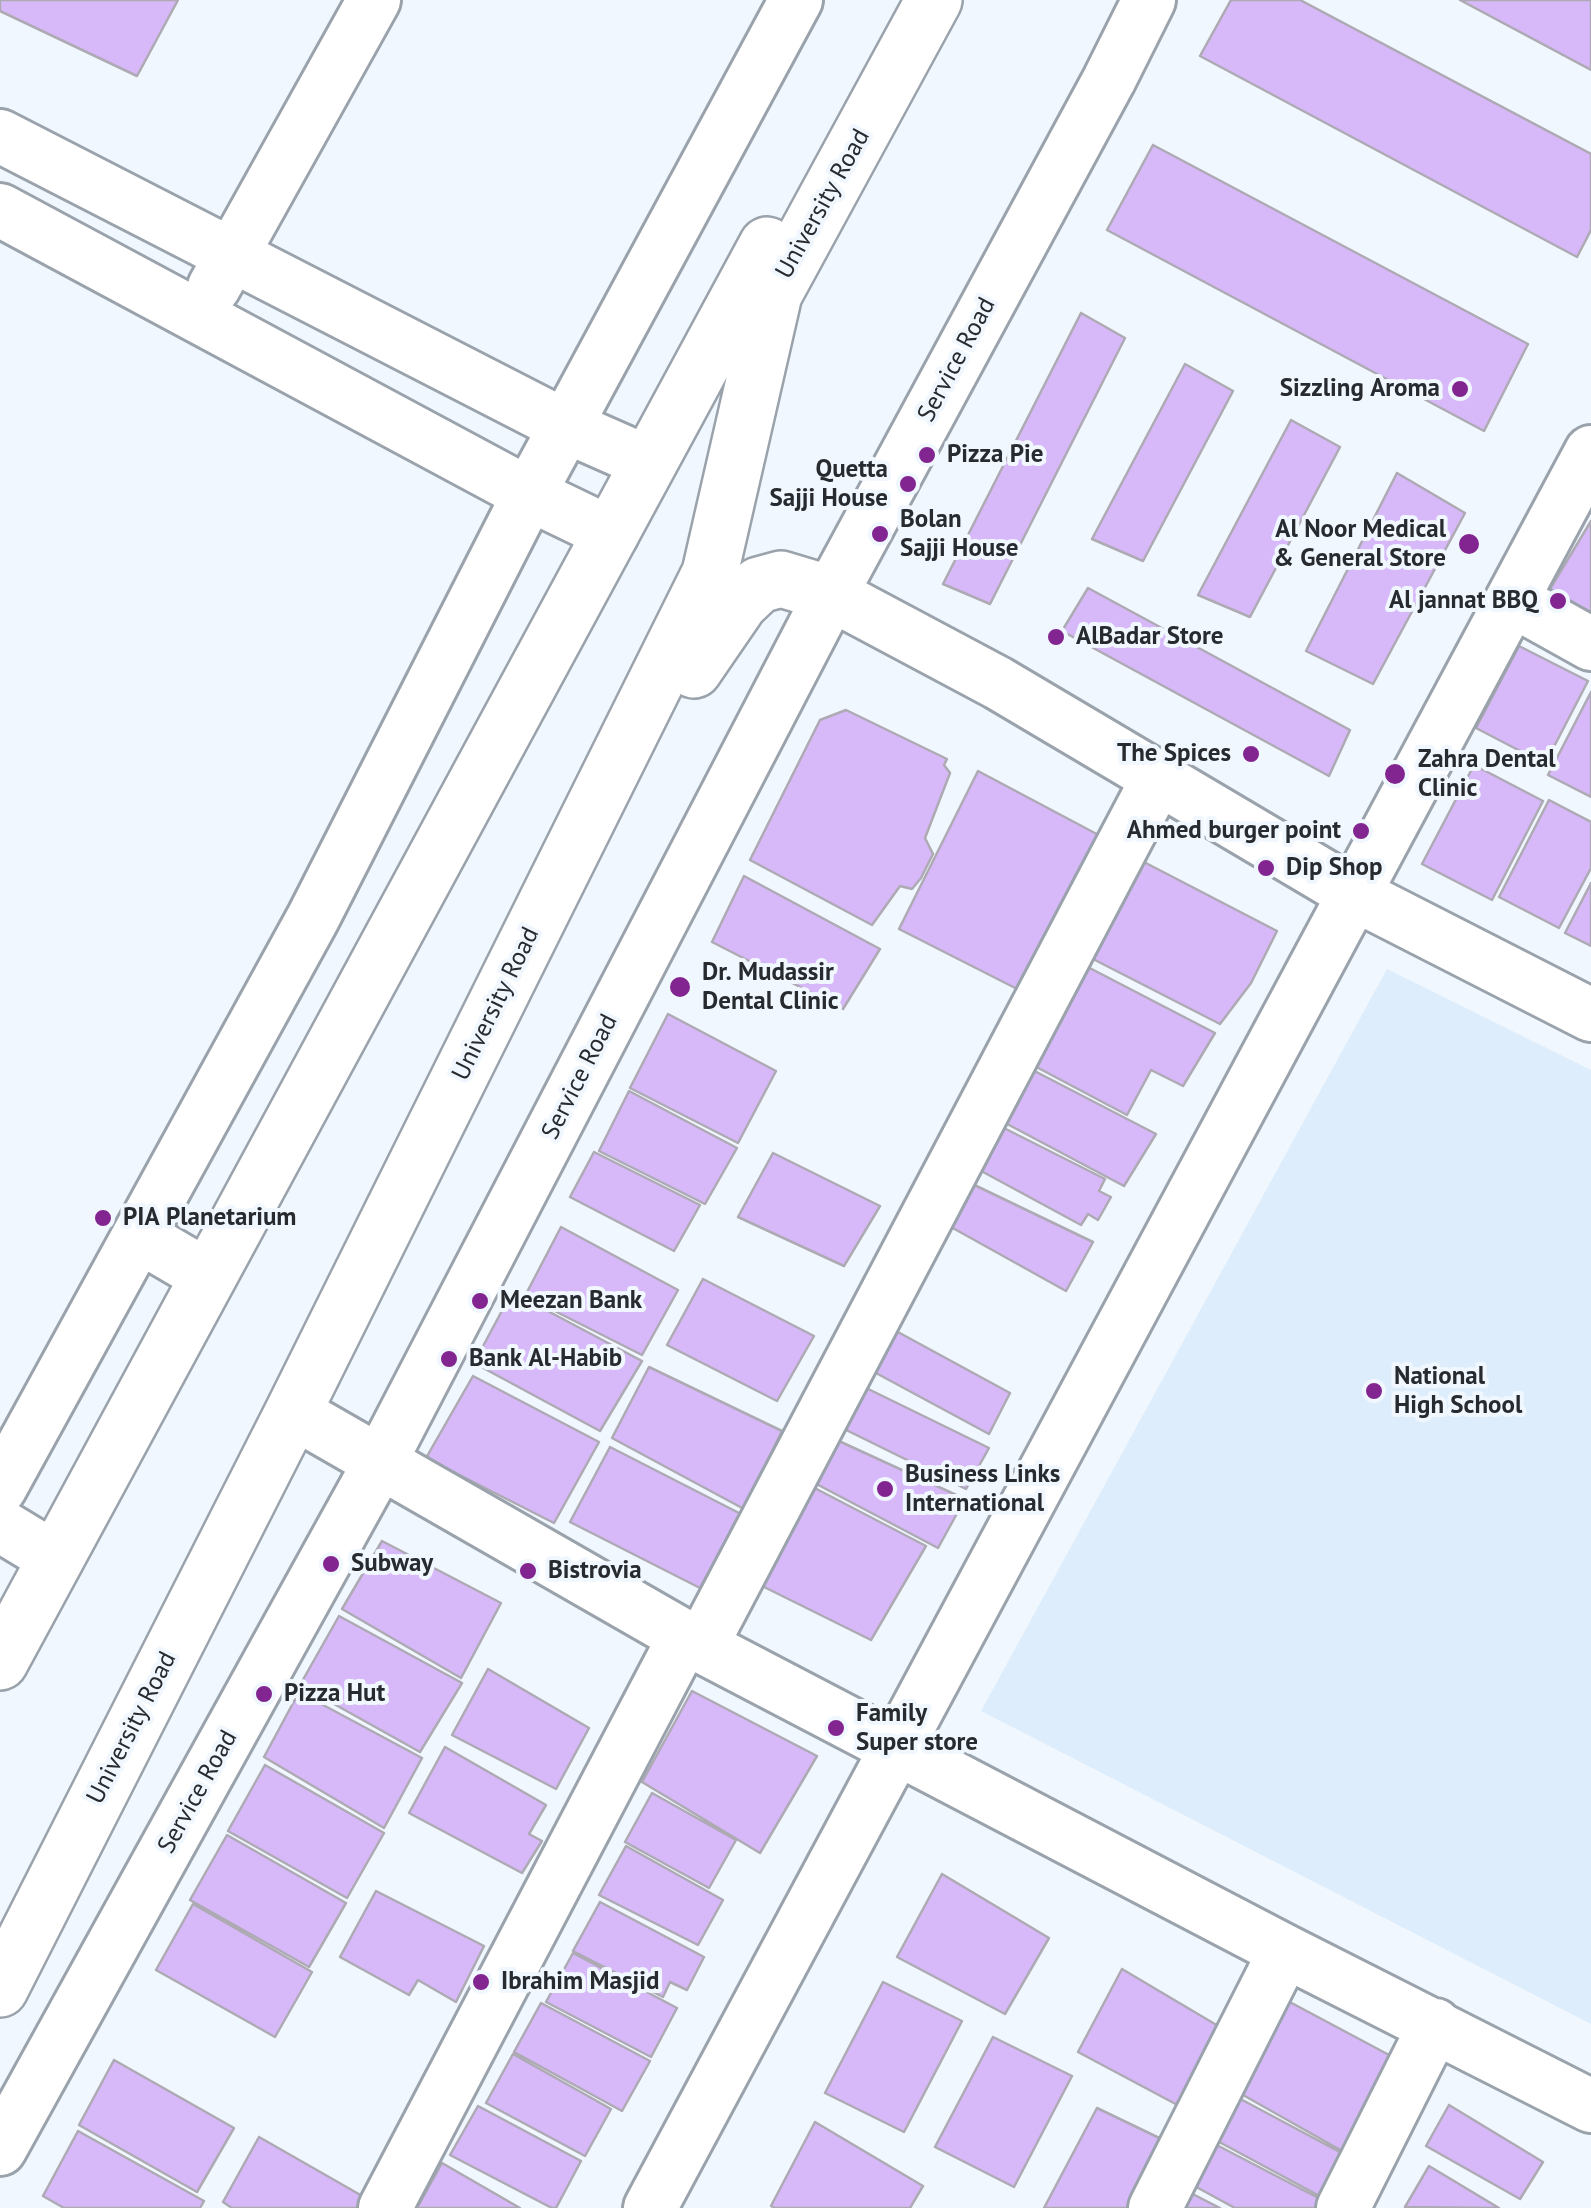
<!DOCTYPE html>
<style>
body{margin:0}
canvas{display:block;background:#f0f7fe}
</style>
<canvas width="1591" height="2208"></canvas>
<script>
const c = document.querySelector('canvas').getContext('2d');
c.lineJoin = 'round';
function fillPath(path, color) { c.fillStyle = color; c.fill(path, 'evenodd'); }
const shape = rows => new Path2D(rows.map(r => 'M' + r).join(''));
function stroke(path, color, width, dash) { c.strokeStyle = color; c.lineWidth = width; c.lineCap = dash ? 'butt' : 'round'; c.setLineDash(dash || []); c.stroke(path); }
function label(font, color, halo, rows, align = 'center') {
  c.font = font + ' "PT Sans",sans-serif'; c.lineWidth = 8; c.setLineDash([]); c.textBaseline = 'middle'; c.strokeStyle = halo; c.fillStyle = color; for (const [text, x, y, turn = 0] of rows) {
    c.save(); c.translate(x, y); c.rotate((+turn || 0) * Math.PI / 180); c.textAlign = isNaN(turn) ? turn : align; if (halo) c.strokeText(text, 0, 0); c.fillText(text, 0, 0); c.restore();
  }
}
fillPath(shape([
 [1387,969,1591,1070,1591,2024,981,1711]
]), '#deedfc');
const building = shape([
 [0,0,178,0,137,76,0,11,0,0],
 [1231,0,1300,0,1591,154,1591,230,1577,257,1200,56,1231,0],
 [1460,0,1591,0,1591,70,1460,0],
 [1153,145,1528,344,1484,431,1107,230,1153,145],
 [1081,313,1125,338,990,604,943,584,1081,313],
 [1185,364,1233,391,1143,561,1092,539,1185,364],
 [1291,420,1340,447,1250,617,1198,595,1291,420],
 [1397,473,1465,513,1373,684,1306,651,1397,473],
 [1591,521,1591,613,1550,589,1591,521],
 [1088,588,1350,730,1329,776,1062,631,1088,588],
 [1519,646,1588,681,1545,764,1476,728,1519,646],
 [1591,692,1591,797,1548,775,1591,692],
 [846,710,947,759,944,765,950,773,925,838,933,854,921,878,912,889,900,886,872,925,750,860,820,720,846,710],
 [1474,765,1543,801,1492,900,1422,864,1474,765],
 [978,771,1108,840,1029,995,899,929,978,771],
 [1549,800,1591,822,1591,868,1559,928,1499,897,1549,800],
 [1142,861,1277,931,1251,983,1220,1024,1091,958,1142,861],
 [744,876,880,949,843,1009,712,942,744,876],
 [1591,883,1591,946,1565,933,1591,883],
 [1080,963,1215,1033,1183,1086,1151,1070,1127,1115,1027,1062,1080,963],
 [668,1014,776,1071,738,1143,630,1088,668,1014],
 [1021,1064,1156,1134,1124,1186,994,1117,1021,1064],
 [629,1091,737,1148,705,1204,599,1151,629,1091],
 [992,1122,1105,1179,1099,1191,1111,1197,1098,1220,1088,1214,1081,1225,972,1166,992,1122],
 [594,1152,700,1205,674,1251,570,1197,594,1152],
 [773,1153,880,1206,844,1266,738,1217,773,1153],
 [964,1180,1093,1242,1066,1291,942,1222,964,1180],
 [561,1227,678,1290,642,1355,525,1296,561,1227],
 [703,1279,814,1336,777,1401,667,1345,703,1279],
 [512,1292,642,1361,600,1431,474,1363,512,1292],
 [885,1325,1010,1393,989,1434,863,1366,885,1325],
 [649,1367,782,1431,744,1509,612,1438,649,1367],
 [473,1376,599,1442,554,1523,426,1458,473,1376],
 [858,1384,989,1448,966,1489,836,1425,858,1384],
 [828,1436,965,1499,938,1548,807,1479,828,1436],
 [610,1447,741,1514,700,1588,570,1522,610,1447],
 [805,1483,926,1546,871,1640,750,1580,805,1483],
 [382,1541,501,1603,461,1678,342,1609,382,1541],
 [339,1616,462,1683,420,1752,300,1685,339,1616],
 [488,1669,589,1728,556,1789,452,1735,488,1669],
 [692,1691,817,1756,760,1853,642,1782,692,1691],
 [299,1692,422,1758,384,1828,264,1757,299,1692],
 [445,1747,546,1805,529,1834,542,1841,522,1873,409,1813,445,1747],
 [265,1765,384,1833,347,1898,228,1831,265,1765],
 [652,1793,736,1840,709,1888,625,1842,652,1793],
 [227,1835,346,1903,309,1967,190,1900,227,1835],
 [626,1846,723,1900,698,1945,599,1895,626,1846],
 [942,1874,1049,1938,1005,2014,897,1957,942,1874],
 [376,1891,484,1946,456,2002,418,1980,409,1995,340,1957,376,1891],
 [600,1902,704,1957,687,1990,670,1982,663,1997,573,1951,600,1902],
 [193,1904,312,1972,275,2037,156,1970,193,1904],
 [573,1953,677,2008,651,2057,546,2002,573,1953],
 [1122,1969,1230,2033,1185,2109,1078,2052,1122,1969],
 [883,1982,962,2021,904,2132,825,2093,883,1982],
 [1286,2000,1406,2064,1358,2160,1236,2091,1286,2000],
 [541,2003,650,2061,622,2111,514,2052,541,2003],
 [993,2037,1072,2076,1014,2187,935,2147,993,2037],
 [513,2054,611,2109,585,2156,486,2103,513,2054],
 [114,2060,234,2128,197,2192,79,2125,114,2060],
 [1233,2095,1351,2158,1327,2200,1210,2137,1233,2095],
 [1449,2105,1543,2162,1520,2199,1426,2146,1449,2105],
 [478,2106,581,2161,556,2208,552,2208,450,2155,478,2106],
 [1097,2108,1176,2146,1144,2208,1044,2208,1097,2108],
 [815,2122,923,2186,910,2208,775,2208,771,2206,815,2122],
 [78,2131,204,2201,200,2208,64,2208,43,2196,78,2131],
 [259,2137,378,2205,376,2208,232,2208,223,2202,259,2137],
 [1209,2141,1330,2204,1328,2208,1235,2208,1189,2183,1209,2141],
 [442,2163,520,2208,417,2208,442,2163],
 [1429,2166,1499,2208,1405,2207,1429,2166],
 [1179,2187,1220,2208,1169,2208,1179,2187]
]);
fillPath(building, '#d7b9f9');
stroke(building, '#aeaab4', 2.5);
const minor = shape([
 [0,136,565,426,649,463],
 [0,210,529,494,612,534],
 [214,287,374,0],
 [831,594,998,683,1354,894,1591,1015],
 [1512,600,1591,644],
 [139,1236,209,1277],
 [293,1412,701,1646,1285,1951,1591,2106],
 [0,1488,313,918,529,494,796,0],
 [0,1525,56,1559],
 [701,1646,1158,778],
 [0,2149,380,1462,831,594,1109,80,1149,0],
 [385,2208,685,1636],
 [650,2208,1591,452],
 [1155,2208,1285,1951],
 [1343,2208,1435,2025]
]);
const major = shape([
 [694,670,740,603,759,585,781,579,831,594],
 [0,1662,767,245],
 [0,1989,293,1412,710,573,774,294,934,0]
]);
stroke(minor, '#9aa2ab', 58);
stroke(major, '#9aa2ab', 60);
stroke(minor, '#fff', 52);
stroke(major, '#fff', 55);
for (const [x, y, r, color] of [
 [1460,389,10,"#832590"],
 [927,455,10,"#832590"],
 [908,484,10,"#832590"],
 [880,534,10,"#832590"],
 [1469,544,12,"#832590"],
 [1558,601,10,"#832590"],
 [1056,637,10,"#832590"],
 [1251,754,10,"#832590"],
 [1395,774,12,"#832590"],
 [1361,831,10,"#832590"],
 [1266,868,10,"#832590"],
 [680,987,12,"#832590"],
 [103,1218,10,"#832590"],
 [480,1301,10,"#832590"],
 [449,1359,10,"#832590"],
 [1374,1391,10,"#832590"],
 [885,1489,10,"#832590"],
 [331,1564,10,"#832590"],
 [528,1571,10,"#832590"],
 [264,1694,10,"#832590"],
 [836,1728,10,"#832590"],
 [481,1982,10,"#832590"]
]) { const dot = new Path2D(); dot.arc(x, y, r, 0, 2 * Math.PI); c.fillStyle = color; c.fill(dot); stroke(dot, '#f0f7fe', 4); }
label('25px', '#272a2e', '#f0f7fe', [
 ["University Road",823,204,-61],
 ["Service Road",957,360,-62],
 ["University Road",496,1004,-64],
 ["Service Road",580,1077,-63],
 ["University Road",132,1728,-63],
 ["Service Road",198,1792,-61]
]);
label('bold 25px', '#272a2e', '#f0f7fe', [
 ["Sizzling Aroma",1440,389,"right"],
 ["Pizza Pie",947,455],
 ["Quetta",888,470,"right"],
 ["Sajji House",888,499,"right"],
 ["Bolan",900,520],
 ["Sajji House",900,549],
 ["Al Noor Medical",1446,530,"right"],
 ["& General Store",1446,559,"right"],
 ["Al jannat BBQ",1538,601,"right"],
 ["AlBadar Store",1076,637],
 ["The Spices",1231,754,"right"],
 ["Zahra Dental",1418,760],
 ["Clinic",1418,789],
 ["Ahmed burger point",1341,831,"right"],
 ["Dip Shop",1286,868],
 ["Dr. Mudassir",702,973],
 ["Dental Clinic",702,1002],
 ["PIA Planetarium",123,1218],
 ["Meezan Bank",500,1301],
 ["Bank Al-Habib",469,1359],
 ["National",1394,1377],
 ["High School",1394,1406],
 ["Business Links",905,1475],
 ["International",905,1504],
 ["Subway",351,1564],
 ["Bistrovia",548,1571],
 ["Pizza Hut",284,1694],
 ["Family",856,1714],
 ["Super store",856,1743],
 ["Ibrahim Masjid",501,1982]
], 'left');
</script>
